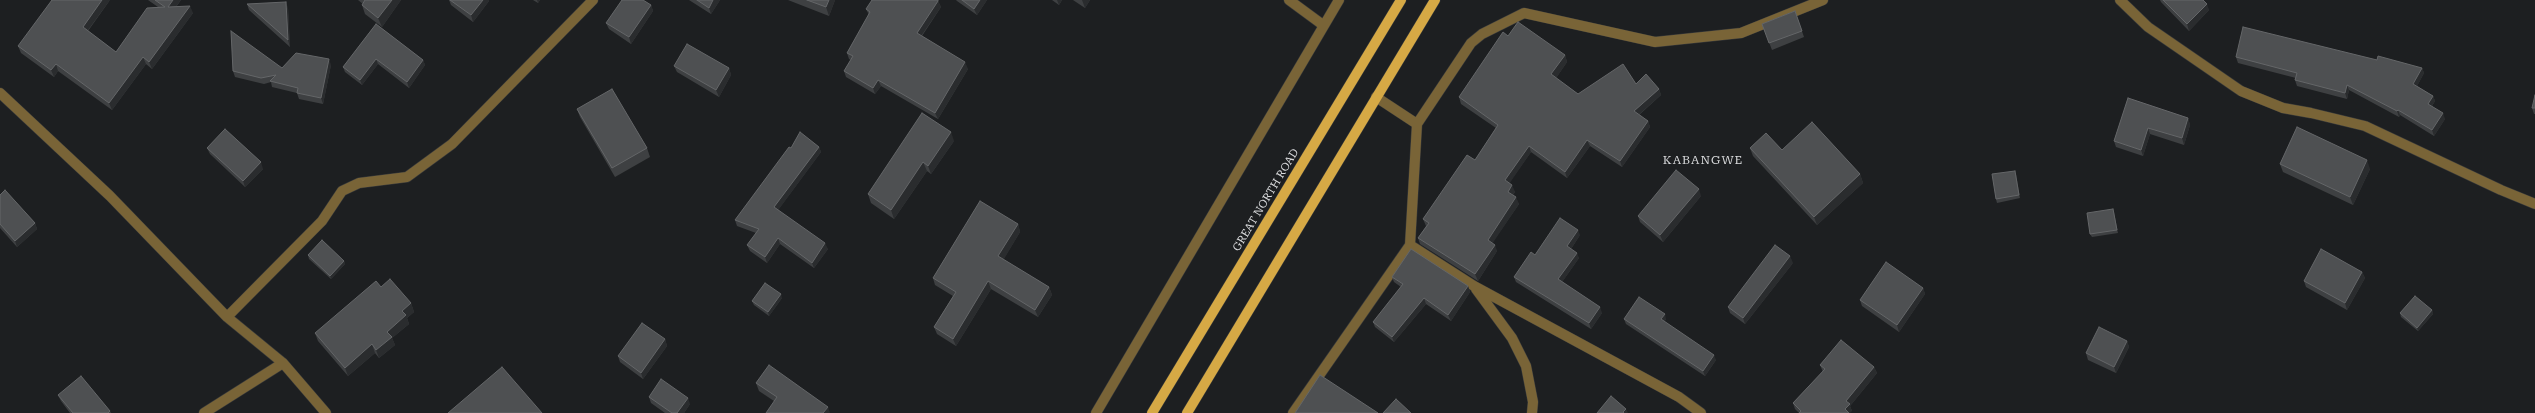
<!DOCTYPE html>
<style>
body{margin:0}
canvas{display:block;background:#1d1f21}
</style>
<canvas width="2535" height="413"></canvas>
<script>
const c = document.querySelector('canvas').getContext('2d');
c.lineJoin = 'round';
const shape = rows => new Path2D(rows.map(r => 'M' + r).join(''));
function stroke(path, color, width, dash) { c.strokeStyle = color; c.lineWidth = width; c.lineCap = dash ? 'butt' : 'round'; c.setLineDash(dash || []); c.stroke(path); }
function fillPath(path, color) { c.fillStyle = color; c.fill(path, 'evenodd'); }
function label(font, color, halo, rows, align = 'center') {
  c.font = font + ' "Roboto Serif",serif'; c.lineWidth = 3; c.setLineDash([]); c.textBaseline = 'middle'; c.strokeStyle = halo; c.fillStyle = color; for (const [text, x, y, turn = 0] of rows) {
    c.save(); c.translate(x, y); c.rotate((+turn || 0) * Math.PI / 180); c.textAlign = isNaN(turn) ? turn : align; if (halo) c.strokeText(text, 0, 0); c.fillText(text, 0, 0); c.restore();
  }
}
const minor = shape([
 [1289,0,1323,25],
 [2120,0,2148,27,2241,91,2283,108,2311,113,2365,126,2501,190,2535,204],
 [0,93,110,196,227,317,283,363,326,413],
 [1376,97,1417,124,1471,43,1482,34,1524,13,1655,42,1741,33,1823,0],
 [1410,245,1474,286,1679,397,1701,413],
 [1476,289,1512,338,1526,366,1533,402,1532,413],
 [227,317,322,221,342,191,359,183,407,177,452,144,593,0],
 [204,413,283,363],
 [1096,413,1339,0],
 [1293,413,1410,245,1417,124]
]);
const major = shape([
 [1152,413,1401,0],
 [1187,413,1435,0]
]);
stroke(minor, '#37393b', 11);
stroke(major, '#37393b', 11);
stroke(minor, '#796437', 10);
stroke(major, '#d6a945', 10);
fillPath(shape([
 [110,0,88,31,116,52,158,7,148,0,181,0,176,7,193,13,152,69,146,64,112,110,58,71,54,77,21,53,18,46],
 [358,0,401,0,382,27,365,14,362,5,363,4],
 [449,0,488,0,489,1,473,22,451,5],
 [533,0,540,0,538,3],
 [689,0,720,0,711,14],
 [788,0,835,0,829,16],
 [956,0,987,0,977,15,957,1],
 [1052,0,1062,0,1059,5],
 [1073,0,1090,0,1085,8],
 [2160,0,2203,0,2209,10,2189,31,2161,2],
 [938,1,941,7,922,36,968,69,938,119,881,86,875,94,846,77,844,71,851,60,849,59,847,53,869,15,866,9],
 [247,4,288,8,290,47,249,10],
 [651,5,653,11,631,44,609,29,606,23],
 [1795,11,1804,37,1772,50,1762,24],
 [376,24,423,60,425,65,409,88,378,64,362,85,345,72,343,67],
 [1508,36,1565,55,1567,62,1556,78,1578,94,1636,84,1659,89,1661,95,1639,115,1648,121,1650,127,1622,167,1590,146,1567,178,1531,152,1509,183,1515,192,1513,195,1519,204,1492,243,1497,251,1478,281,1420,244,1418,238,1426,226,1423,219,1475,160,1496,128,1461,104,1459,97],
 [2236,57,2377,60,2422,68,2424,73,2417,86,2433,96,2435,101,2432,106,2445,119,2434,136,2400,115,2399,117,2349,90,2347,99,2297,86,2295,80,2296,78,2238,63],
 [331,65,323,104,299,99,297,93,272,87,271,82,264,84,235,77,233,71],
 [674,66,729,68,731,75,719,97,677,72],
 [2535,95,2535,114,2534,114,2532,108],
 [2128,98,2188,118,2190,125,2184,145,2150,134,2143,156,2116,147,2114,141],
 [577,109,647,148,650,157,615,177,580,117],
 [954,141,931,174,927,171,894,219,871,203,868,194],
 [819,147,821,152,778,210,828,249,814,268,780,244,767,263,750,251,747,245,756,233,737,226,735,220,791,148],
 [207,148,263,169,245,187,210,154],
 [1750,148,1782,150,1860,174,1863,183,1817,225,1753,156],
 [2280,164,2370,169,2353,205,2283,172],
 [2016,174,2020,198,1997,203,1996,199],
 [0,195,35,223,37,229,17,247,0,228],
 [1701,196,1663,242,1640,222,1638,216],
 [2113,209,2114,212,2118,233,2092,237,2090,234],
 [1018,224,1020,232,1003,260,1049,287,1052,295,1038,317,991,289,956,346,937,334,934,327,953,296,935,285,933,278],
 [1580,235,1571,249,1579,258,1562,282,1602,313,1591,329,1516,282,1514,277,1535,255],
 [308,255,344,261,345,264,331,279,309,259],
 [1793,263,1745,324,1730,313,1728,307],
 [2362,272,2365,278,2347,310,2306,287,2304,281],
 [1392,277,1468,286,1470,292,1451,321,1426,304,1394,342,1375,327,1373,322,1401,287,1394,282],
 [381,287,411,303,414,312,407,318,409,324,392,338,395,345,379,358,375,353,348,376,318,341,315,333],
 [1923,288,1925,294,1899,332,1862,306,1860,300],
 [782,298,769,316,754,305,752,301],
 [2432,310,2433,314,2418,331,2401,317,2400,313],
 [1624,319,1666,319,1664,322,1716,360,1705,376,1626,324],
 [665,339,667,346,643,379,620,362,618,356],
 [2127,341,2129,347,2116,373,2088,360,2086,353],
 [1820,365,1874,367,1877,373,1850,406,1852,411,1799,413,1795,409,1793,403,1823,372],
 [756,383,830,413,774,401,759,391],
 [58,395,110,411,111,413,70,413,61,401],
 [649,397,690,404,684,413,665,413,651,403]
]), '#3e4042');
fillPath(shape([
 [102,0,110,0,85,34,83,27],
 [173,0,181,0,170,14,168,7],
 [392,0,401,0,382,27,378,18],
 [483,0,488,0,489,1,473,22,471,15],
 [537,0,540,0,538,3],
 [713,0,720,0,711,14,709,8],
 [829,0,835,0,829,16,826,7],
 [980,0,987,0,977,15,974,9],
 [1057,0,1062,0,1059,5],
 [1082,0,1090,0,1085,8],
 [938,1,941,7,919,39,917,33],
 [286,2,288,8,290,47,288,40],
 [2207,4,2209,10,2189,31,2187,24],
 [651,5,653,11,631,44,629,37],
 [190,6,193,13,152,69,149,62],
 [1565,55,1567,62,1554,81,1551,74],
 [143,57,146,64,112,110,109,103],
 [329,59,331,65,323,104,321,98],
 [376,59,378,64,362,85,360,80],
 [423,60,425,65,409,88,407,82],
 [965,62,968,69,938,119,935,113],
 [56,64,58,71,54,77,51,70],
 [729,68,731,75,719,97,716,90],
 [2422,68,2424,73,2415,90,2413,84],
 [878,80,881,86,875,94,873,88],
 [2347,85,2349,90,2347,99,2345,93],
 [1659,89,1661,95,1636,117,1634,111],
 [2433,96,2435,101,2430,109,2428,104],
 [2398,110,2400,115,2399,117,2397,111],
 [2443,113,2445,119,2434,136,2432,130],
 [2188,118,2190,125,2184,145,2182,138],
 [1648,121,1650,127,1622,167,1620,161],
 [2148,128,2150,134,2143,156,2141,150],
 [951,132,954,141,931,174,928,166],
 [1587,140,1590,146,1567,178,1565,172],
 [1529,146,1531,152,1507,187,1505,180],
 [819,147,821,152,776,213,774,207],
 [2367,160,2370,169,2353,205,2350,197],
 [261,162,263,169,245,187,243,181],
 [923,162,927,171,894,219,891,210],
 [2015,171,2016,174,2020,198,2019,195],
 [1860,174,1863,183,1817,225,1814,217],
 [1512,185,1515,192,1510,198,1508,192],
 [1699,189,1701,196,1663,242,1660,235],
 [1516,197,1519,204,1490,247,1488,240],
 [2113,209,2114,212,2118,233,2117,230],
 [35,223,37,229,17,247,15,241],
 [1018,224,1020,232,1001,264,998,256],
 [1578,230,1580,235,1569,252,1567,246],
 [778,238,780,244,767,263,765,257],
 [825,243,828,249,814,268,812,263],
 [1495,245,1497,251,1478,281,1475,274],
 [1577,253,1579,258,1560,285,1558,279],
 [1790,256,1793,263,1745,324,1743,318],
 [344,261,345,264,331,279,330,276],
 [2362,272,2365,278,2347,310,2345,303],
 [988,281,991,289,956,346,953,339],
 [1468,286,1470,292,1451,321,1448,315],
 [1049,287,1052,295,1038,317,1035,310],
 [1923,288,1925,294,1899,332,1897,325],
 [781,294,782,298,769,316,768,312],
 [1424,298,1426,304,1394,342,1392,337],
 [411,303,414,312,407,318,409,324,392,338,395,345,379,358,376,350,387,332,402,311],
 [1600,307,1602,313,1591,329,1589,323],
 [2432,310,2433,314,2418,331,2417,328],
 [1665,314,1666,319,1663,324,1661,319],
 [665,339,667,346,643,379,641,373],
 [2127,341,2129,347,2116,373,2114,367],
 [372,344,375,353,348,376,345,368],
 [1714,355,1716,360,1705,376,1703,371],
 [1874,367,1877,373,1850,406,1852,411,1850,413,1846,413,1845,409,1846,401],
 [688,398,690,404,684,413,677,413],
 [828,407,830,413,823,413],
 [1626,409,1628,413,1624,413,1623,412]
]), '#2a2c2e');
const building = shape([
 [52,0,102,0,83,27,116,52,147,8,165,7,155,0,173,0,168,7,190,6,149,62,143,57,109,103,56,64,51,70,18,46,52,0],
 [365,0,392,0,378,18,362,5,365,0],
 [450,0,483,0,471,15,450,0],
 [622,0,643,0,651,5,629,37,606,23,622,0],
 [697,0,713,0,709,8,697,0],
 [807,0,829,0,826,7,807,0],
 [872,0,938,0,938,1,917,33,965,62,935,113,878,80,873,88,844,71,853,56,847,53,870,12,866,9,872,0],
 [962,0,980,0,974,9,962,0],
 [2163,0,2203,0,2207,4,2187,24,2163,0],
 [286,2,288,40,247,4,286,2],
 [1795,11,1802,31,1769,43,1762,24,1795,11],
 [1518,22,1565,55,1551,74,1578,94,1623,64,1636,84,1646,74,1659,89,1634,111,1648,121,1620,161,1587,140,1565,172,1529,146,1505,180,1512,185,1508,192,1516,197,1488,240,1495,245,1475,274,1418,238,1429,223,1423,219,1467,155,1475,160,1498,125,1459,97,1503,32,1508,36,1518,22],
 [376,24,423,60,407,82,376,59,360,80,343,67,376,24],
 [2243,27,2377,60,2378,56,2422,68,2413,84,2433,96,2428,104,2443,113,2432,130,2398,110,2397,111,2347,85,2345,93,2295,80,2297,73,2236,57,2243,27],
 [231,31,282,68,296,53,329,59,321,98,297,93,298,88,270,81,276,75,261,78,233,71,231,31],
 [687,44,729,68,716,90,674,66,687,44],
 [612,89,647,148,612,168,577,109,612,89],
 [2535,95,2535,108,2532,108,2535,95],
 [2128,98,2188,118,2182,138,2148,128,2141,150,2114,141,2128,98],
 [922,113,951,132,928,166,923,162,891,210,868,194,922,113],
 [1812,122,1860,174,1814,217,1750,148,1766,133,1782,150,1812,122],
 [2297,127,2367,160,2350,197,2280,164,2297,127],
 [225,129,261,162,243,181,207,148,225,129],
 [800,132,819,147,774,207,825,243,812,263,778,238,765,257,747,245,759,229,735,220,789,147,791,148,800,132],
 [1676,170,1699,189,1660,235,1638,216,1676,170],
 [2015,171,2019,195,1996,199,1992,174,2015,171],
 [5,190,35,223,15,241,0,224,0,195,5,190],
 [980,201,1018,224,998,256,1049,287,1035,310,988,281,953,339,934,327,956,292,933,278,980,201],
 [2113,209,2117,230,2090,234,2087,213,2113,209],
 [1560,218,1578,230,1567,246,1577,253,1558,279,1600,307,1589,323,1514,277,1531,252,1535,255,1560,218],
 [322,240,344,261,330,276,308,255,322,240],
 [1775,245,1790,256,1743,318,1728,307,1775,245],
 [1411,249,1468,286,1448,315,1424,298,1392,337,1373,322,1403,284,1392,277,1411,249],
 [2321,249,2362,272,2345,303,2304,281,2321,249],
 [1886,262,1923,288,1897,325,1860,300,1886,262],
 [390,279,411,303,402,311,406,315,387,332,392,337,376,350,372,344,345,368,315,333,376,281,381,287,390,279],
 [765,283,781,294,768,312,752,301,765,283],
 [2415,296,2432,310,2417,328,2400,313,2415,296],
 [1639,297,1665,314,1661,319,1714,355,1703,371,1624,319,1639,297],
 [642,323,665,339,641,373,618,356,642,323],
 [2099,327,2127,341,2114,367,2086,353,2099,327],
 [1841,340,1874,367,1846,401,1850,404,1845,409,1849,413,1799,413,1801,411,1793,403,1825,369,1820,365,1841,340],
 [769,365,828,407,823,413,766,413,777,397,756,383,769,365],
 [502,367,542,413,448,413,502,367],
 [1320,375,1378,413,1295,413,1320,375],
 [81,376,110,411,108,413,73,413,58,395,81,376],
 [661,379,688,398,677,413,672,413,649,397,661,379],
 [1611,396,1626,409,1623,412,1624,413,1597,413,1611,396],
 [1396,399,1411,413,1383,413,1396,399]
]);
fillPath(building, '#4e5052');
stroke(building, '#646668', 1);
label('11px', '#d9dadc', '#1d1f21', [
 ["GREAT NORTH ROAD",1266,200,-59]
]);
c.letterSpacing = '1px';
label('12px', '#d9dadc', '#1d1f21', [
 ["KABANGWE",1703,160]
]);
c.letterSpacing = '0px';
</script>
